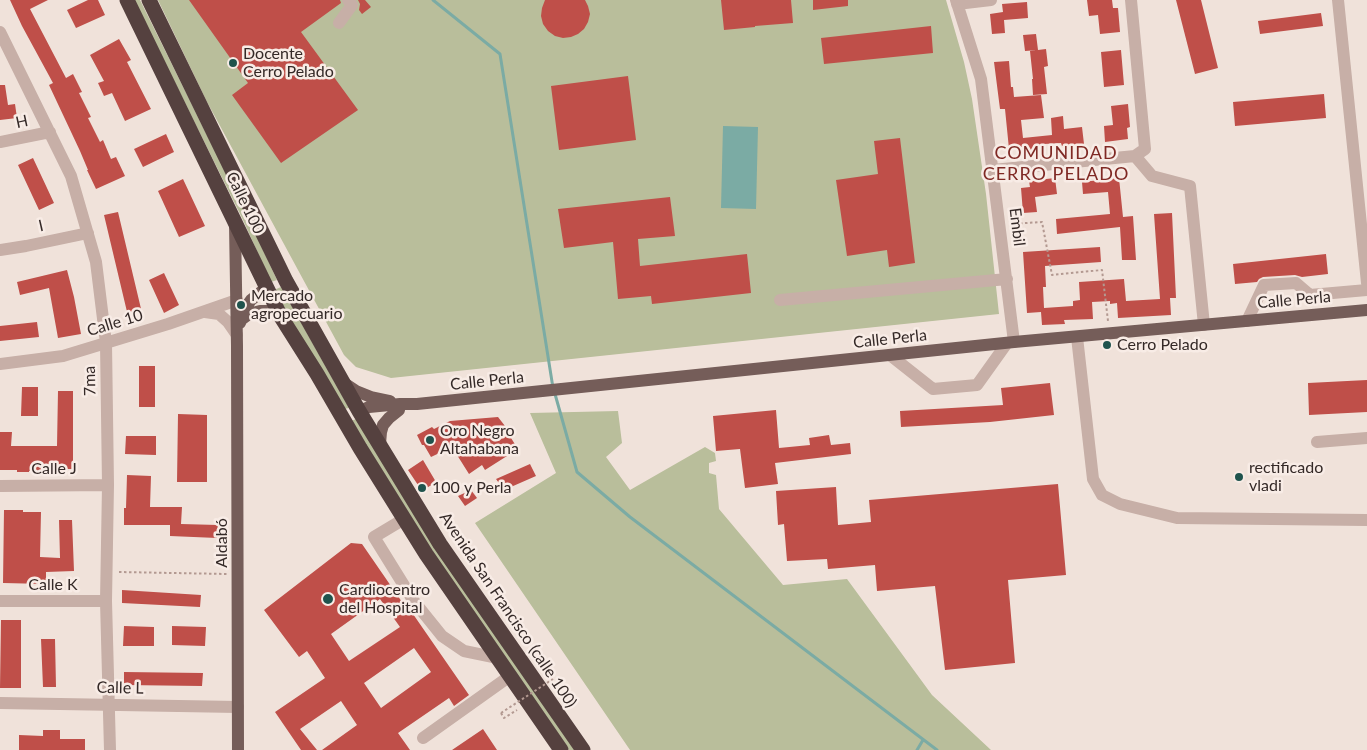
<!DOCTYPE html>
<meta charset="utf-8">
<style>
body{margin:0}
canvas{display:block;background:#f0e2da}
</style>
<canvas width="1367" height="750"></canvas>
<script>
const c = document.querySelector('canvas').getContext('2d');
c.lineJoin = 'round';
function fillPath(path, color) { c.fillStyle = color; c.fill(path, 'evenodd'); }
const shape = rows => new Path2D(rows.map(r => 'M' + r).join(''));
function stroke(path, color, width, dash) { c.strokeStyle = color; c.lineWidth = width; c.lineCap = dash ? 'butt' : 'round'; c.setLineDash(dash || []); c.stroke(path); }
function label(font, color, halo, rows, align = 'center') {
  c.font = font + ' Lato,sans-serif'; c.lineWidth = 5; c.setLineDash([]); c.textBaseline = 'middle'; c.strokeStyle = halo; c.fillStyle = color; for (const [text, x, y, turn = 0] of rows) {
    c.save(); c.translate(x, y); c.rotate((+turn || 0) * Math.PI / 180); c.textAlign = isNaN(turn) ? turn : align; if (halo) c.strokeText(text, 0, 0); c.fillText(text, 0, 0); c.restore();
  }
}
fillPath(shape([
 [134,0,140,0,248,218,277,280,271,282,243,220],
 [158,0,946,0,964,62,972,99,986,194,999,314,391,378,356,367,344,355,206,100],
 [281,287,349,408,344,409,286,313,274,290],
 [618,411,622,443,606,457,630,490,705,447,715,453,716,461,709,463,709,473,716,475,719,509,783,585,847,579,932,695,991,750,630,750,475,523,556,473,530,413],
 [356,419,576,750,569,750,438,560,351,421]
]), '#b9be9b');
fillPath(shape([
 [723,126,758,127,756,209,721,208]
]), '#7baba4');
stroke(shape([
 [433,0,500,54,553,388],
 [555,394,577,472,630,517,937,750],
 [917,750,923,740]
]), '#7baba4', 3);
fillPath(shape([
 [10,0,48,0,30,9,66,78,73,74,82,92,79,93,91,117,88,118,100,142,103,140,111,159,116,157,125,176,96,189,87,170,88,170,80,151,49,85,53,83,22,26],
 [88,0,98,0,105,15,76,28,67,10],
 [189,0,340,0,341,3,301,32,358,110,281,163,232,95,248,83],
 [358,0,365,0,371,7,362,14,359,10,360,4],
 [545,0,585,0,588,6,590,14,588,22,584,29,578,34,571,37,563,38,555,36,548,31,543,24,541,16,542,8],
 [721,0,791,0,793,23,755,26,755,27,724,30],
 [813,0,848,0,848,6,813,10],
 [1087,0,1112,0,1113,8,1118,8,1120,32,1100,34,1098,15,1089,16],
 [1176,0,1201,0,1218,68,1195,74],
 [1027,2,1028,18,1004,20,1005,33,992,34,990,14,1003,12,1002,4],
 [1321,13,1323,26,1260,34,1258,21],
 [931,26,933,53,824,64,821,38],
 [1036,34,1038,50,1025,51,1023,35],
 [119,39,131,60,127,62,151,109,125,121,112,93,104,96,98,83,104,81,90,55],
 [1046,49,1048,66,1044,67,1047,94,1033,95,1032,79,1033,79,1030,51],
 [1121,50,1124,85,1104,87,1101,52],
 [1009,61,1011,87,1013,87,1014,97,1041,95,1044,118,1021,120,1023,138,1052,135,1051,118,1063,116,1064,129,1082,127,1084,144,1062,146,1061,143,1044,144,1045,155,1023,157,1022,147,1009,149,1005,109,1000,109,994,62],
 [628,76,636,140,559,150,551,86],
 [0,85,5,85,8,105,15,104,17,118,0,120],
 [1324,94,1326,118,1235,126,1233,102],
 [1128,104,1130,127,1127,128,1128,139,1105,142,1104,126,1113,125,1111,106],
 [166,134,174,152,143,167,134,149],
 [900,138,915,263,889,267,887,250,847,256,836,180,878,174,874,141],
 [33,158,54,203,39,210,18,165],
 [1055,178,1057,194,1035,197,1037,212,1023,213,1021,188,1030,187,1029,181],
 [1119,178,1123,217,1133,216,1136,260,1122,260,1120,227,1057,234,1056,219,1110,214,1108,192,1083,194,1082,182],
 [183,179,205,226,179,237,158,191],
 [670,197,675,236,638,239,640,266,747,254,751,293,652,304,651,296,618,299,613,242,564,248,558,209],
 [118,212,142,313,128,316,104,215],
 [1172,213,1176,298,1170,298,1171,315,1118,318,1117,303,1110,304,1110,301,1092,302,1093,319,1064,320,1065,324,1042,325,1041,312,1027,313,1023,252,1100,247,1101,262,1045,266,1046,287,1043,287,1044,308,1073,306,1073,301,1080,300,1079,282,1124,279,1126,301,1160,299,1154,214],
 [1326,254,1328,274,1302,277,1295,275,1263,277,1259,279,1257,282,1235,284,1233,264],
 [67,270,74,297,81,334,58,338,49,288,20,295,17,282],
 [164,273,179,305,164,313,149,280],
 [37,322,39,337,0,341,0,326],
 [139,366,155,366,155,407,139,407],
 [1367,380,1367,412,1309,415,1308,383],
 [1050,383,1054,415,990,422,901,427,900,411,1003,405,1001,388],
 [22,387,38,387,38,416,21,416],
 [58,391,73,391,73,469,48,469,48,471,29,471,29,472,17,472,17,470,0,470,0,432,12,432,11,446,57,446],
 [776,410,779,448,810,445,809,438,829,435,831,445,850,443,851,454,775,463,778,484,745,488,740,449,716,451,713,416],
 [178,414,207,415,207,482,177,482],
 [498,417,505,426,504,427,518,449,485,470,482,465,469,474,452,447,431,457,424,445,422,445,417,435,432,427,434,429,450,421],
 [126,436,156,436,156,455,125,454],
 [423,460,436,482,422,491,408,470],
 [530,464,536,476,504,490,496,479],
 [127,475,151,476,150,507,182,507,181,524,218,525,217,538,170,536,170,525,124,525,124,508,126,508],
 [1058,484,1066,575,1008,580,1015,663,945,670,935,586,877,591,875,565,828,569,827,559,787,561,784,524,778,525,776,491,836,487,838,525,871,522,869,500],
 [471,490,477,498,465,506,458,496],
 [4,510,23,510,23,512,41,512,40,557,60,558,59,520,72,520,74,571,46,572,46,584,3,583],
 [351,543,362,544,402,602,404,601,469,695,454,706,449,698,398,733,410,750,322,750,357,725,341,701,300,729,317,750,301,750,275,712,325,678,307,651,299,657,264,610],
 [380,599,400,627,349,661,331,634],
 [414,648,431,672,381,708,364,683],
 [122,590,201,595,200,607,122,603],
 [1,620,21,620,21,688,0,688],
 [124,626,154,627,154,646,123,646],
 [172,626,206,627,205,646,172,645],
 [41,639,55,639,56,687,43,687],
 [124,672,203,673,202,686,124,685],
 [483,729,497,750,452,750],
 [43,730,60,730,60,739,85,739,85,750,19,750,19,735,43,736]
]), '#bf4f49');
stroke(shape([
 [1010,224,1042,222,1052,275,1102,270,1108,321],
 [119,572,227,574],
 [547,677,551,675,553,679],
 [501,713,504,718,517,710]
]), '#b39991', 2, [2.5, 2.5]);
stroke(shape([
 [956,0,981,79,1014,342],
 [1338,0,1367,283],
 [957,4,991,0],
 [339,23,352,5,348,0],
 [0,32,71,176,96,262,106,343,108,485,106,601,110,750],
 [0,142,50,132],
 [1135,156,1152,176,1190,186,1204,325],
 [993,170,1135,156,1145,149,1131,0],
 [0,250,26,246,88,233],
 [780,300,1007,279],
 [205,312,219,314,228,322,237,335],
 [1247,321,1264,285,1296,283,1310,295,1367,290],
 [1077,337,1093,479,1102,495,1120,504,1177,518,1367,520],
 [890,355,933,389,977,385,1007,343],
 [0,364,63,356,168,324,237,300],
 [1317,442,1367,438],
 [0,486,108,485],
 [404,519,374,537,413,600,442,636,464,651,498,658],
 [0,601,106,601],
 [0,703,238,707],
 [423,738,510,676]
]), '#c7afa7', 12);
stroke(shape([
 [235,224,237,346,238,750],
 [241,320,249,314,260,311,270,311,281,317],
 [240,323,246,307,251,300,266,288],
 [344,383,356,391,371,397,390,401],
 [359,411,369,407,400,404,417,404,1014,342,1367,310],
 [380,444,381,432,383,425,389,418,399,410]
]), '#755d59', 12);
stroke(shape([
 [127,0,281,317,317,374,360,448,426,554,561,750],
 [149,0,286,281,359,411,440,544,583,750]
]), '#55413f', 15);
stroke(shape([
 [501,713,553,679]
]), '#b39991', 2, [2.5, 2.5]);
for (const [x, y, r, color] of [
 [233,63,5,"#1f534d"],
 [241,305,5,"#1f534d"],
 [1107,345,5,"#1f534d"],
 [430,440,5,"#1f534d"],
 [1239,477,5,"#1f534d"],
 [422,488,5,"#1f534d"],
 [328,599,6,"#1f534d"]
]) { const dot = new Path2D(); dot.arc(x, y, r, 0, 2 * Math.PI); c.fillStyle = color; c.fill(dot); stroke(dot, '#f8ece6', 2); }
label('16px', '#342927', '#f8ece6', [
 ["Docente",243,54],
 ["Cerro Pelado",243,72],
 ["Mercado",251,296],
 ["agropecuario",251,314],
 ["Cerro Pelado",1117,345],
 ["Oro Negro",440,431],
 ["Altahabana",440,449],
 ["rectificado",1249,468],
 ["vladi",1249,486],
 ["100 y Perla",432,488],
 ["Cardiocentro",339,590],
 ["del Hospital",339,608]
], 'left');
label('16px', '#342927', '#f8ece6', [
 ["H",22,122,-12],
 ["Calle 100",245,203,64],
 ["I",41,226,-13],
 ["Embil",1017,227,83],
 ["Calle Perla",1294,300,-5],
 ["Calle 10",115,323,-17],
 ["Calle Perla",890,339,-6],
 ["7ma",90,381,-91],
 ["Calle Perla",487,381,-6],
 ["Calle J",54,469],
 ["Aldabó",222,543,-90],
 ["Calle K",53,585],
 ["Avenida San Francisco (calle 100)",508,610,56],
 ["Calle L",120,688,1]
]);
c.letterSpacing = '1px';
label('18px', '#7f2924', '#f8ece6', [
 ["COMUNIDAD",1056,153],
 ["CERRO PELADO",1056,174]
]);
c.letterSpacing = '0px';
</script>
